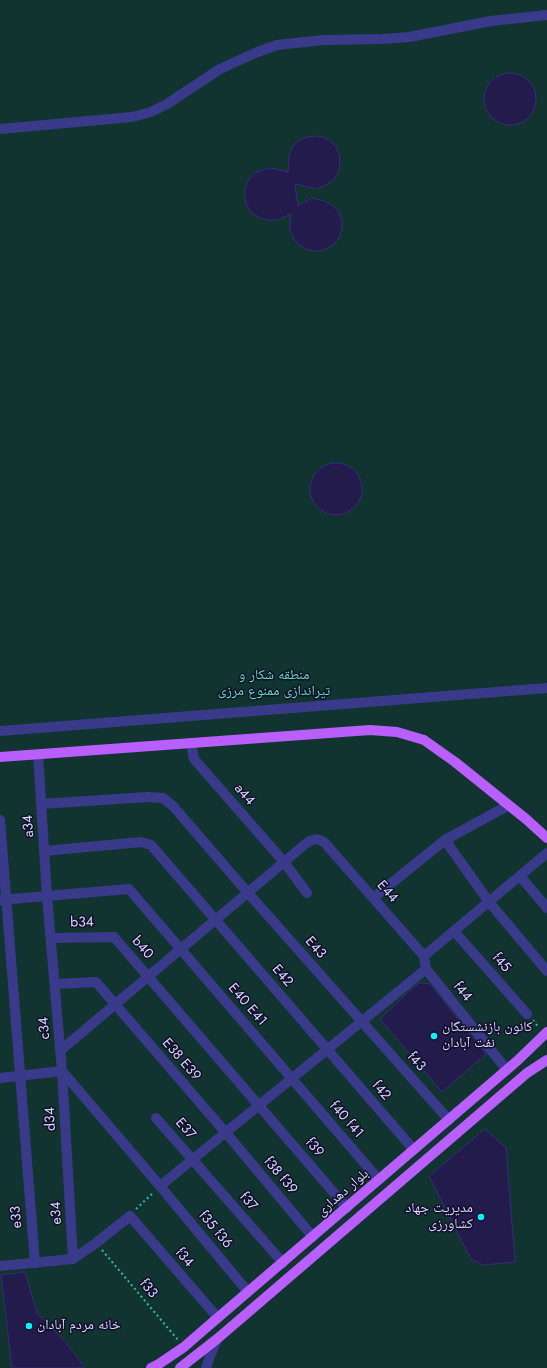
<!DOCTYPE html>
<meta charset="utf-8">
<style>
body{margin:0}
canvas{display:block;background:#120f2a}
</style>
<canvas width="547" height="1368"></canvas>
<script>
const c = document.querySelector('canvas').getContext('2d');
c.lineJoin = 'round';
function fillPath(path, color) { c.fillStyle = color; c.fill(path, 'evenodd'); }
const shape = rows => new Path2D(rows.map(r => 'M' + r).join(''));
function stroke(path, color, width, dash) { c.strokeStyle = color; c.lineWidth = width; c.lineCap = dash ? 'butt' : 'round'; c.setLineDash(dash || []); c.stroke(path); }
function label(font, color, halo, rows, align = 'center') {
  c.font = font + ' Jost,"Noto Naskh Arabic",sans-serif'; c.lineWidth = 3; c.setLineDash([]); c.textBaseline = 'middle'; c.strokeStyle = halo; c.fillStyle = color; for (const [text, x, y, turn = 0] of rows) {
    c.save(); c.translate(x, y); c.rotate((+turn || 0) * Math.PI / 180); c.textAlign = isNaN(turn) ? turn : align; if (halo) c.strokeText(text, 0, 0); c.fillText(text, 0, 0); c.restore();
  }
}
fillPath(shape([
 [0,0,547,0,547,1368,0,1368]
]), '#123431');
const building = shape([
 '484 99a26 26 0 1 1 52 0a26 26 0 1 1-52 0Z',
 [315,136,323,137,330,141,336,147,339,155,340,163,339,171,335,178,328,184,317,189,295,184,298,206,312,198,325,201,332,205,338,211,341,218,342,227,340,235,336,242,330,247,323,250,315,251,306,249,298,244,293,237,290,229,291,214,277,220,269,220,260,218,253,214,247,206,245,198,245,189,248,181,254,174,262,170,271,168,288,172,289,156,292,148,298,141,306,137,315,136],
 '310 489a26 26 0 1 1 52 0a26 26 0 1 1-52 0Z',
 [419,983,430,984,486,1054,442,1092,380,1019,406,994,419,983],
 [485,1129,506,1148,515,1262,483,1265,471,1259,429,1176,485,1129],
 [25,1272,37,1313,64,1340,85,1368,12,1368,1,1275,25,1272]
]);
fillPath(building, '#221b4b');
stroke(building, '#372c78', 1);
stroke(shape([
 [533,1020,539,1028],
 [136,1209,153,1193],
 [102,1250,178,1340]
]), '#2cbfad', 2, [2, 3]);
stroke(shape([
 [0,129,132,117,151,112,167,104,220,69,255,53,277,45,324,40,383,39,409,37,491,21,547,15],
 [0,731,547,688],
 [191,743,194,759,284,862,307,893],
 [38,755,47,896,62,1071,73,1259],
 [41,804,148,797,163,798,173,806,248,893,449,1120],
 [0,820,35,1263],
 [445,840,489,902,547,971],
 [44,851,141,842,151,845,414,1150],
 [520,876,547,908],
 [373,898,445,840,509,805],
 [0,900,129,889,379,1180],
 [454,931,527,1014],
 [51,938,114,937,347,1208],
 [424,956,547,853],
 [426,969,507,1070],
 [55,984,96,982,226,1133,313,1237],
 [61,1050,309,841,317,839,324,842,424,956,426,969],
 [62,1071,160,1186,248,1292],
 [0,1078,62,1071],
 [156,1118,283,1263],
 [160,1186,426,969],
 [0,1266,73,1259,96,1243,130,1216,218,1318],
 [206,1368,210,1356,217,1339]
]), '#393b8a', 10);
stroke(shape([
 [0,757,370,730,397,732,424,740,455,762,526,819,547,838],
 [151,1368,159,1364,184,1347,207,1327,517,1061,547,1032],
 [180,1368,217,1339,527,1073,547,1060]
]), '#b95fff', 10);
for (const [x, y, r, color] of [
 [434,1036,4,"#04f5ff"],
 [481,1217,4,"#04f5ff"],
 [29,1326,4,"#04f5ff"]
]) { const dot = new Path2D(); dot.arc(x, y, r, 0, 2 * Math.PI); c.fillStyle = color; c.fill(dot); stroke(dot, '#120f2a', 1.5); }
label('14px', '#5fe4bb', '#120f2a', [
 ["منطقه شکار و",274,676],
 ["تیراندازی ممنوع مرزی",274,692]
]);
label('14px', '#dad8ff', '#120f2a', [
 ["a44",244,795,49],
 ["a34",29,826,-94],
 ["E44",387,892,49],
 ["b34",82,923,-1],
 ["b40",142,948,49],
 ["E43",315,948,49],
 ["f45",501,963,49],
 ["E42",282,976,49],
 ["f44",462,992,51],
 ["E40 E41",247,1005,49],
 ["c34",45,1028,-95],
 ["E38 E39",181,1060,49],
 ["f43",416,1062,48],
 ["f42",381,1091,49],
 ["d34",51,1119,-93],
 ["f40 f41",346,1120,49],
 ["E37",185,1129,49],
 ["f39",314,1148,49],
 ["f38 f39",280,1176,50],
 ["بلوار دهداری",343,1193,-41],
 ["f37",248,1202,49],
 ["e34",57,1213,-93],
 ["e33",17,1217,-94],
 ["f35 f36",215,1230,50],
 ["f34",184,1258,49],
 ["f33",148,1289,50]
]);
label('14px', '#dad8ff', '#120f2a', [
 ["کانون بازنشستگان",442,1028],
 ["نفت آبادان",442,1044],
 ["مدیریت جهاد",473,1209,"right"],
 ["کشاورزی",473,1225,"right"],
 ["خانه مردم آبادان",37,1326]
], 'left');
</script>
